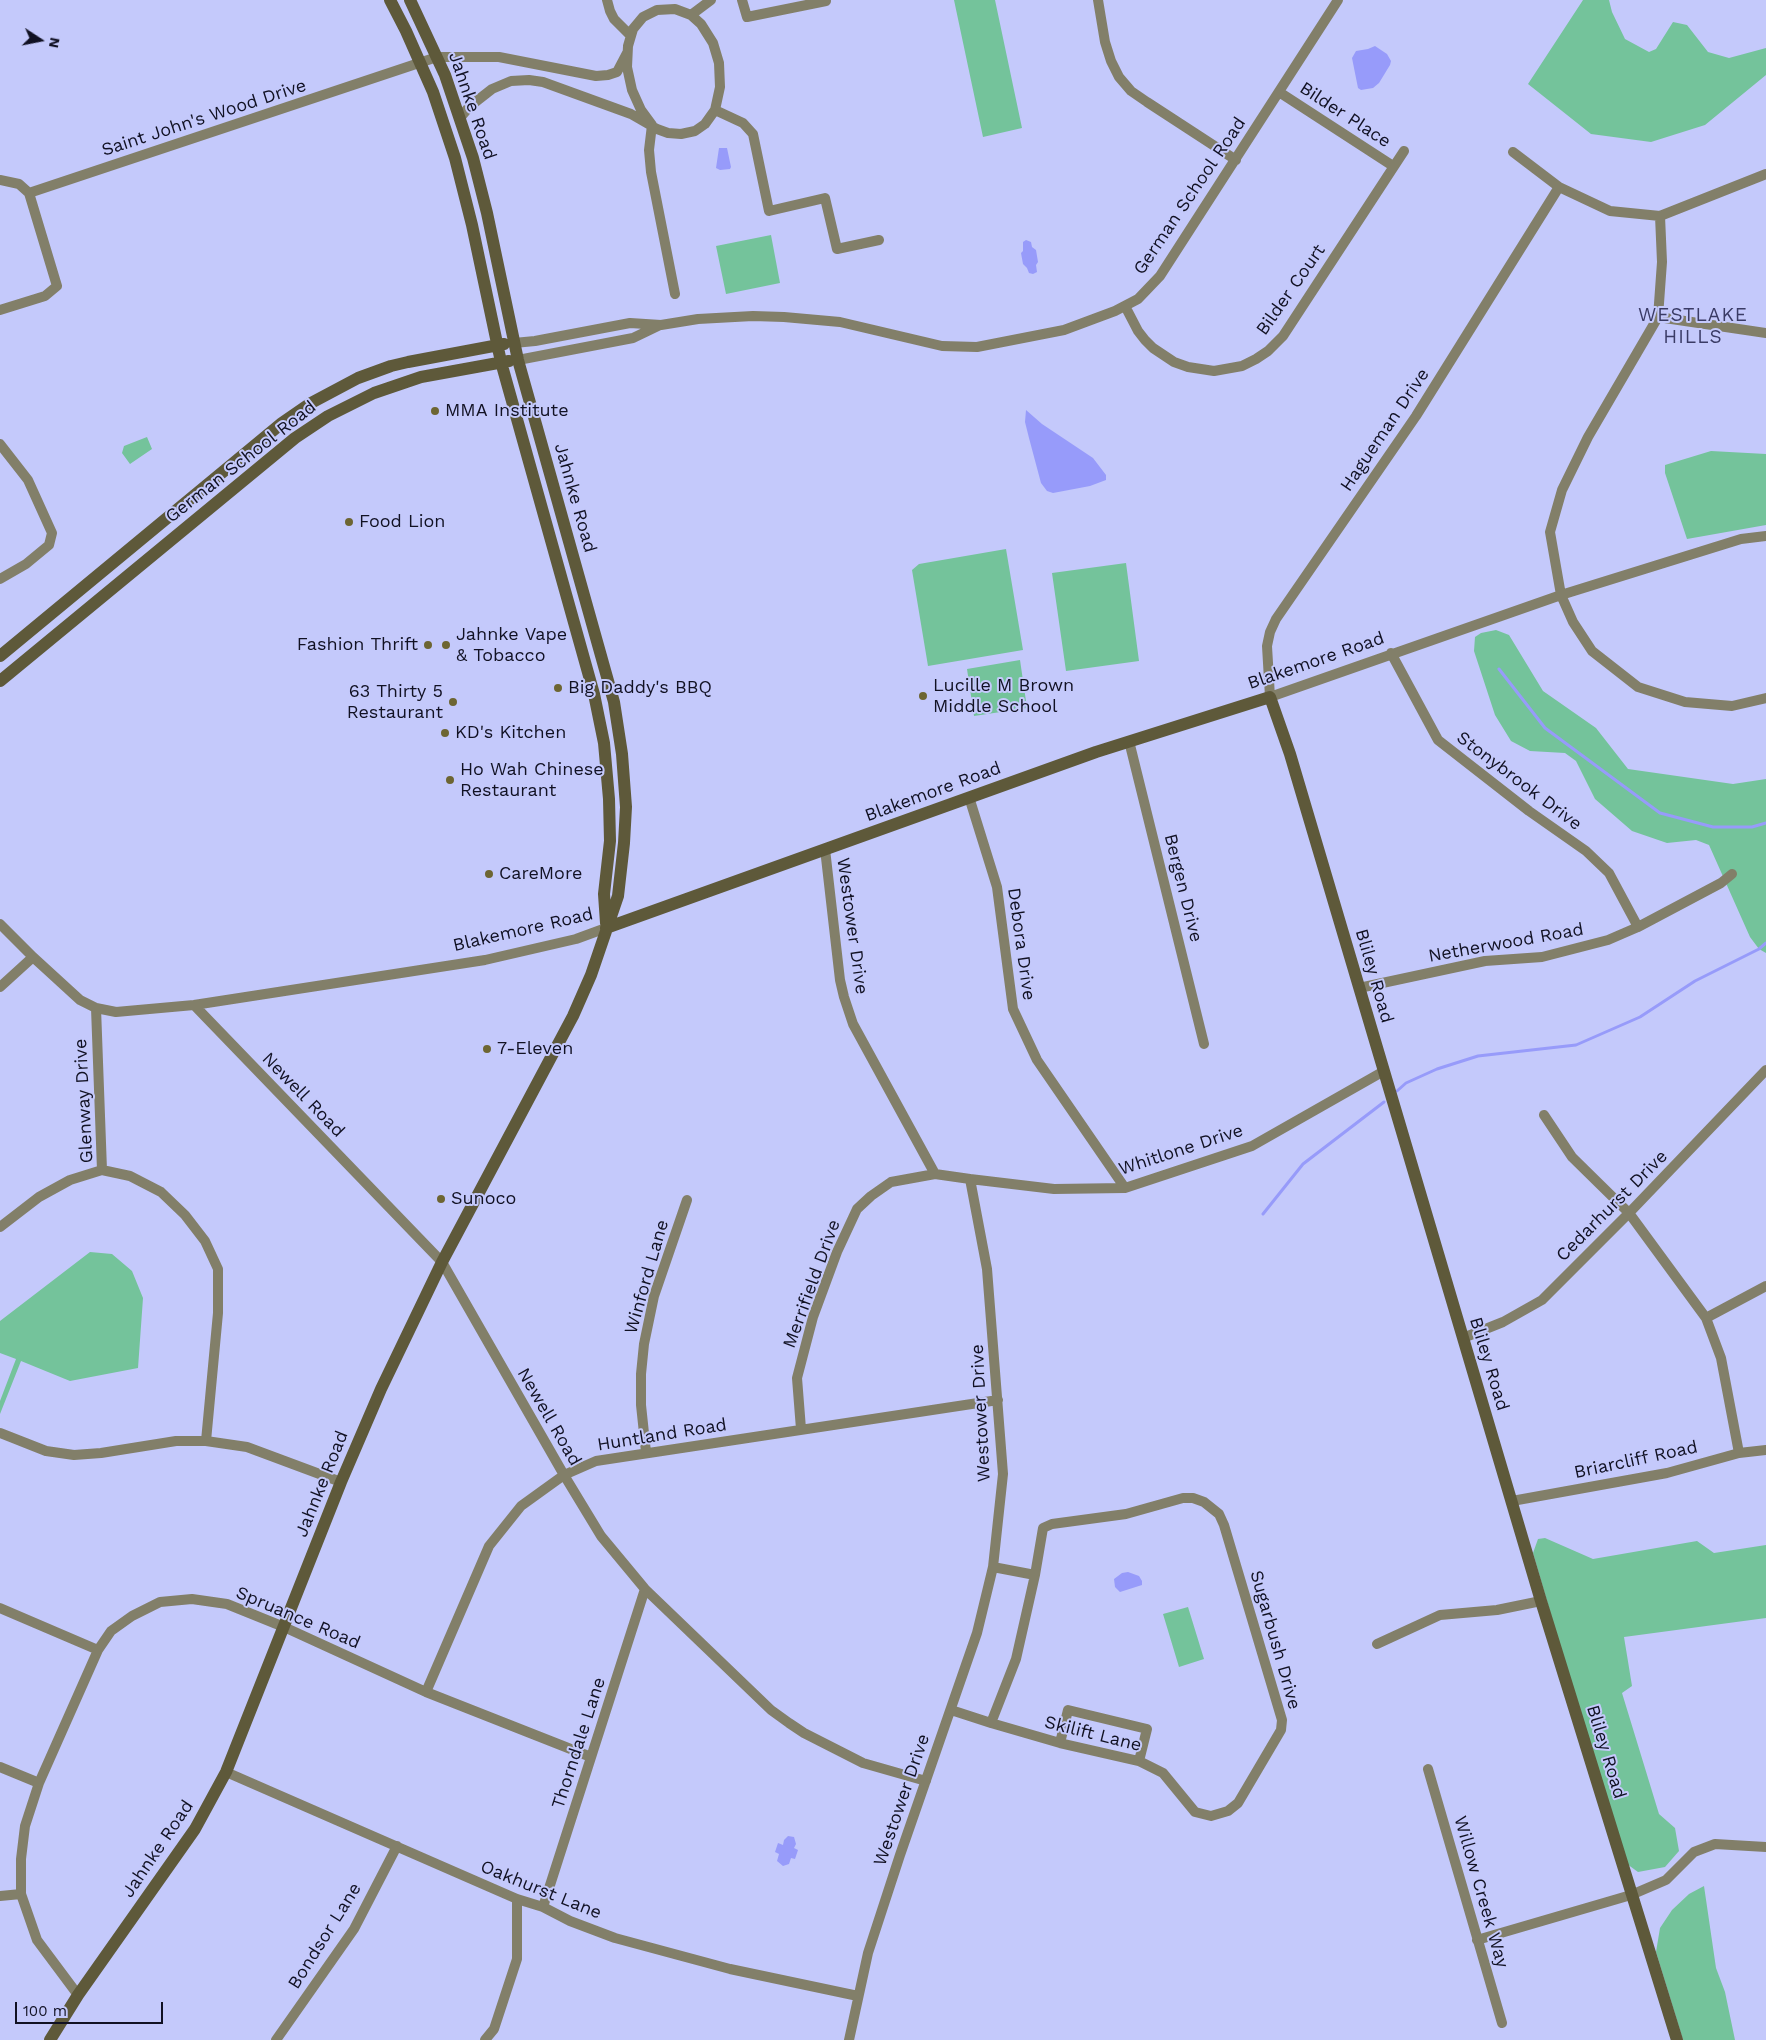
<!DOCTYPE html>
<style>
body{margin:0}
#map{position:relative;width:1766px;height:2040px;overflow:hidden;background:#c4c9fb;font-family:"Work Sans",sans-serif}
canvas{display:block}
.north{position:absolute;left:15px;top:15px;width:50px;height:50px;-webkit-text-stroke:4px #c4c9fb;paint-order:stroke;rotate:101deg;font-size:14px;font-weight:700;line-height:20px;text-align:center;color:#111123}
.north::after{content:'';display:block;margin:auto;width:18px;height:22px;background:#111123;clip-path:polygon(50% 0,100% 100%,50% 72%,0 100%)}
.scale{position:absolute;left:15px;top:2002px;width:148px;height:22px;box-sizing:border-box;border:2px solid #111123;border-top:0;padding-left:6px;font-size:15px;line-height:18px;white-space:nowrap;color:#111123;-webkit-text-stroke:4px #c4c9fb;paint-order:stroke}
</style>
<div id="map">
<canvas width="1766" height="2040"></canvas>
<div class="north">N</div>
<div class="scale">100 m</div>
</div>
<script>
const c = document.querySelector('canvas').getContext('2d');
c.lineJoin = 'round';
function fillPath(path, color) { c.fillStyle = color; c.fill(path, 'evenodd'); }
const shape = rows => new Path2D(rows.map(r => 'M' + r).join(''));
function stroke(path, color, width, dash) { c.strokeStyle = color; c.lineWidth = width; c.lineCap = dash ? 'butt' : 'round'; c.setLineDash(dash || []); c.stroke(path); }
function label(font, color, halo, rows, align = 'center') {
  c.font = font + ' "Work Sans",sans-serif'; c.lineWidth = 4; c.setLineDash([]); c.textBaseline = 'middle'; c.strokeStyle = halo; c.fillStyle = color; for (const [text, x, y, turn = 0] of rows) {
    c.save(); c.translate(x, y); c.rotate((+turn || 0) * Math.PI / 180); c.textAlign = isNaN(turn) ? turn : align; if (halo) c.strokeText(text, 0, 0); c.fillText(text, 0, 0); c.restore();
  }
}
fillPath(shape([
 [954,0,995,0,1022,128,983,137],
 [1583,0,1609,0,1612,12,1625,39,1649,52,1656,49,1673,22,1687,25,1708,52,1729,58,1766,48,1766,75,1705,125,1651,142,1591,134,1528,84],
 [771,235,780,283,726,294,716,246],
 [147,437,152,449,130,464,122,453,124,446],
 [1711,451,1766,454,1766,525,1687,539,1665,473,1665,465],
 [1006,549,1023,650,928,666,912,570,919,564],
 [1126,563,1139,661,1066,671,1052,573],
 [1496,630,1509,635,1543,691,1596,728,1628,769,1733,784,1766,779,1766,953,1759,949,1750,937,1709,845,1696,840,1667,843,1632,831,1595,799,1576,761,1565,753,1530,751,1511,741,1495,715,1474,651,1475,637,1481,633],
 [1020,660,1027,708,974,716,967,669],
 [90,1252,112,1254,132,1271,143,1298,138,1368,70,1381,21,1361,0,1414,0,1401,16,1359,0,1353,0,1321],
 [1545,1538,1593,1559,1697,1541,1714,1553,1766,1545,1766,1618,1624,1637,1632,1686,1622,1693,1659,1814,1675,1828,1679,1851,1665,1867,1638,1872,1627,1864,1620,1852,1533,1553,1538,1539],
 [1188,1607,1204,1659,1179,1667,1163,1614],
 [1704,1886,1716,1968,1725,1992,1735,2040,1683,2040,1656,1952,1660,1928,1672,1910,1689,1894]
]), '#74c39b');
fillPath(shape([
 [1375,46,1387,54,1391,61,1390,65,1379,83,1373,88,1361,90,1358,88,1352,58,1356,51,1368,49],
 [719,148,727,148,731,167,730,169,720,170,716,168],
 [1026,240,1031,242,1032,247,1036,250,1038,262,1036,265,1037,272,1033,274,1029,273,1027,268,1023,264,1021,253,1023,251,1023,242],
 [1026,410,1042,424,1093,458,1106,475,1106,480,1090,486,1053,493,1047,491,1041,483,1029,438,1025,422],
 [1128,1572,1139,1576,1142,1581,1142,1585,1120,1592,1115,1587,1114,1579,1122,1573],
 [788,1836,794,1837,796,1844,794,1848,798,1850,795,1859,791,1858,789,1864,783,1866,777,1861,779,1854,775,1852,778,1843,783,1845,784,1840]
]), '#979bfa');
stroke(shape([
 [1499,669,1545,728,1660,813,1713,827,1752,827,1766,823],
 [1397,1091,1406,1083,1437,1069,1478,1056,1576,1045,1640,1017,1695,981,1759,949,1766,943],
 [1263,1214,1303,1164,1384,1102]
]), '#979bfa', 3);
stroke(shape([
 [607,0,610,11,614,19,631,36],
 [742,0,747,17,826,1],
 [1098,0,1105,42,1111,61,1119,77,1131,91,1147,102,1236,160],
 [691,15,711,0],
 [1279,92,1393,166],
 [715,110,743,123,753,134,769,211,825,198,837,249,879,240],
 [460,118,469,107,492,89,511,81,529,80,543,82,631,114,657,129,668,133,681,134,695,131,705,124,715,110,720,87,719,63,713,43,701,24,691,15,675,9,657,10,643,17,633,29,628,46,627,67,632,90,641,110,652,125],
 [652,125,649,150,651,172,675,294],
 [1513,152,1559,187,1610,211,1660,216,1766,174],
 [0,180,19,184,29,193,437,57,499,57,596,76,608,75,617,72,627,53],
 [1559,187,1416,416,1276,619,1270,632,1267,646,1270,697,1561,595,1741,539,1766,536],
 [1660,216,1662,262,1658,317,1588,437,1562,490,1550,532,1561,595,1573,622,1592,651,1638,687,1685,702,1732,706,1766,698],
 [1125,306,1138,331,1145,340,1153,348,1174,362,1188,367,1214,371,1242,366,1256,359,1268,351,1283,336,1404,151],
 [0,310,45,296,57,286,29,193],
 [1658,317,1766,333],
 [514,343,535,341,630,323,661,325,698,319,753,316,784,317,840,322,942,346,977,347,1064,330,1115,311,1138,299,1160,276,1338,0],
 [518,360,633,338,660,325],
 [0,444,28,480,52,533,49,545,26,564,0,579],
 [1391,653,1438,740,1529,811,1586,851,1609,873,1638,927],
 [1129,741,1204,1044],
 [969,797,997,887,1013,1009,1037,1060,1125,1188],
 [825,849,840,980,844,997,853,1024,935,1174,970,1179,987,1269,1003,1474,993,1567,977,1633,900,1855,868,1953,849,2040],
 [0,924,33,957,80,1000,96,1008,102,1170,130,1176,161,1192,185,1215,205,1241,218,1269,218,1313,206,1441],
 [0,987,33,957],
 [1359,988,1485,961,1542,957,1608,940,1638,927,1721,883,1732,874],
 [194,1005,442,1262,564,1475,601,1536,645,1589,771,1710,789,1723,804,1733,863,1763,926,1781],
 [96,1008,116,1012,194,1005,485,960,576,939,606,928],
 [1544,1115,1572,1157,1629,1213,1706,1318,1721,1358,1739,1453],
 [970,1179,1054,1189,1125,1188,1252,1146,1384,1071],
 [0,1227,39,1197,70,1180,102,1170],
 [1706,1318,1766,1286],
 [1463,1338,1503,1322,1542,1300,1629,1213,1766,1070],
 [801,1429,797,1378,813,1317,837,1252,857,1209,871,1196,891,1182,935,1174],
 [0,1433,46,1451,74,1455,101,1453,176,1441,206,1441,247,1447,341,1482],
 [646,1452,641,1405,641,1374,644,1344,654,1296,687,1200],
 [1512,1501,1667,1473,1739,1453,1766,1450],
 [993,1567,1035,1575],
 [0,1608,98,1650],
 [1377,1644,1440,1615,1497,1610,1541,1601],
 [426,1692,489,1546,521,1506,564,1475,596,1461,998,1400],
 [951,1710,991,1723,1060,1743,1139,1761,1163,1773,1195,1812,1211,1816,1228,1811,1238,1803,1281,1730,1282,1720,1224,1525,1219,1514,1204,1502,1193,1498,1183,1498,1126,1514,1052,1524,1043,1528,1035,1575,1016,1659,991,1723],
 [1060,1743,1068,1710,1147,1729,1139,1761],
 [0,1767,39,1783],
 [1428,1769,1502,2023],
 [226,1772,517,1899,543,1907,570,1921,615,1938,730,1969,858,1996],
 [0,1896,21,1894],
 [543,1907,645,1589],
 [1477,1940,1631,1895,1666,1880,1694,1852,1715,1844,1766,1847],
 [78,1995,37,1940,21,1894,21,1859,25,1826,39,1783,98,1650,111,1631,132,1616,160,1602,192,1599,227,1604,284,1627,426,1692,591,1757],
 [276,2040,354,1929,397,1846],
 [485,2040,494,2029,517,1959,517,1899]
]), '#827f69', 10);
stroke(shape([
 [390,0,406,31,433,92,455,158,472,225,501,362,594,694,604,743,609,799,610,841,604,894,606,923],
 [0,656,282,423,311,403,358,378,391,366,408,362,504,344],
 [0,681,295,438,328,416,374,393,421,377,509,361],
 [606,928,1096,752,1270,697,1290,754,1541,1601,1677,2040],
 [50,2040,78,1995,195,1829,226,1772,341,1482,381,1389,442,1262,573,1016,591,975,618,896,624,843,626,807,622,754,614,702,518,360,487,213,473,158,445,75,410,0]
]), '#5e593a', 12);
for (const [x, y, r, color] of [
 [435,411,5,"#6d6532"],
 [349,522,5,"#6d6532"],
 [428,645,5,"#6d6532"],
 [446,645,5,"#6d6532"],
 [558,688,5,"#6d6532"],
 [923,696,5,"#6d6532"],
 [453,702,5,"#6d6532"],
 [445,733,5,"#6d6532"],
 [450,780,5,"#6d6532"],
 [489,874,5,"#6d6532"],
 [487,1049,5,"#6d6532"],
 [441,1199,5,"#6d6532"]
]) { const dot = new Path2D(); dot.arc(x, y, r, 0, 2 * Math.PI); c.fillStyle = color; c.fill(dot); stroke(dot, '#c4c9fb', 2); }
label('18px', '#111123', '#c4c9fb', [
 ["Jahnke Road",472,106,71],
 ["Bilder Place",1345,115,33],
 ["Saint John's Wood Drive",204,118,-18],
 ["German School Road",1190,196,-56],
 ["Bilder Court",1291,290,-55],
 ["Hagueman Drive",1385,430,-56],
 ["German School Road",241,462,-38],
 ["Jahnke Road",575,498,74],
 ["Blakemore Road",1316,661,-19],
 ["Stonybrook Drive",1519,781,37],
 ["Blakemore Road",933,792,-20],
 ["Bergen Drive",1183,888,76],
 ["Westower Drive",852,926,82],
 ["Blakemore Road",523,930,-13],
 ["Netherwood Road",1506,943,-10],
 ["Debora Drive",1021,944,82],
 ["Bliley Road",1374,976,74],
 ["Newell Road",303,1095,46],
 ["Glenway Drive",84,1101,-93],
 ["Whitlone Drive",1181,1150,-18],
 ["Cedarhurst Drive",1612,1206,-45],
 ["Winford Lane",647,1277,-74],
 ["Merrifield Drive",812,1284,-70],
 ["Bliley Road",1489,1364,73],
 ["Westower Drive",981,1413,-93],
 ["Newell Road",549,1417,60],
 ["Huntland Road",662,1435,-9],
 ["Briarcliff Road",1636,1460,-12],
 ["Jahnke Road",322,1484,-68],
 ["Spruance Road",298,1618,23],
 ["Sugarbush Drive",1275,1640,74],
 ["Skilift Lane",1093,1734,14],
 ["Thorndale Lane",579,1743,-72],
 ["Bliley Road",1606,1752,73],
 ["Westower Drive",902,1800,-71],
 ["Jahnke Road",158,1849,-56],
 ["Oakhurst Lane",541,1890,22],
 ["Willow Creek Way",1481,1892,74],
 ["Bondsor Lane",325,1936,-58]
]);
label('18px', '#111123', '#c4c9fb', [
 ["MMA Institute",445,411],
 ["Food Lion",359,522],
 ["Jahnke Vape",456,635],
 ["& Tobacco",456,656],
 ["Fashion Thrift",418,645,"right"],
 ["Lucille M Brown",933,686],
 ["Middle School",933,707],
 ["Big Daddy's BBQ",568,688],
 ["63 Thirty 5",443,692,"right"],
 ["Restaurant",443,713,"right"],
 ["KD's Kitchen",455,733],
 ["Ho Wah Chinese",460,770],
 ["Restaurant",460,791],
 ["CareMore",499,874],
 ["7-Eleven",497,1049],
 ["Sunoco",451,1199]
], 'left');
c.letterSpacing = '1px';
label('19px', '#3a3b65', '#c4c9fb', [
 ["WESTLAKE",1693,315],
 ["HILLS",1693,337]
]);
c.letterSpacing = '0px';
</script>
